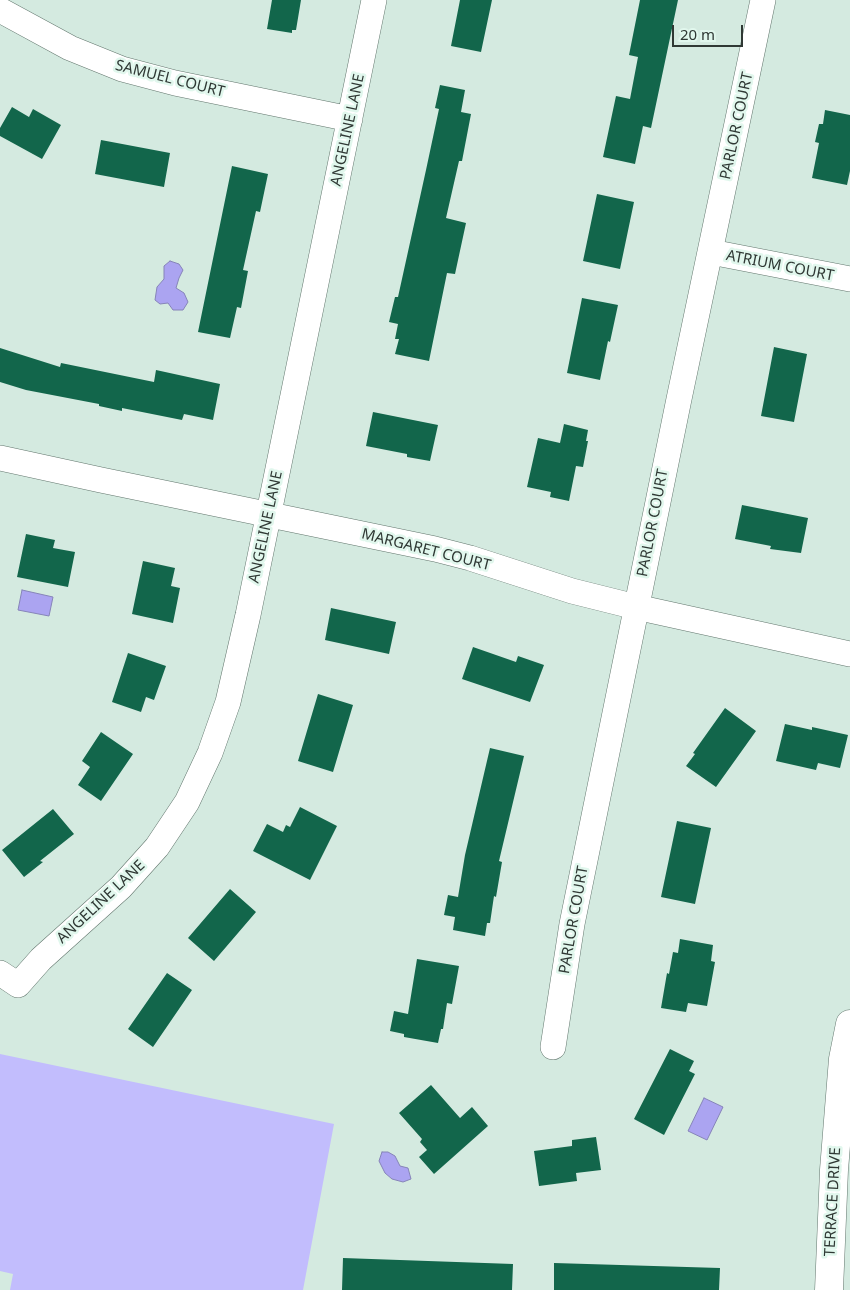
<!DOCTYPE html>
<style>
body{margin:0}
#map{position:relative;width:850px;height:1290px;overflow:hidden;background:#d4eae0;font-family:"Noto Sans",sans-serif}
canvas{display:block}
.scale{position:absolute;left:672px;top:25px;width:71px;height:22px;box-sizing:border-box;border:2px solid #2f3834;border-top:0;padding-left:6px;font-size:15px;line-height:18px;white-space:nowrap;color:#2f3834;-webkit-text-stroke:4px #e1f7ed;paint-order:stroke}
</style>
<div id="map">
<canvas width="850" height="1290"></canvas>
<div class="scale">20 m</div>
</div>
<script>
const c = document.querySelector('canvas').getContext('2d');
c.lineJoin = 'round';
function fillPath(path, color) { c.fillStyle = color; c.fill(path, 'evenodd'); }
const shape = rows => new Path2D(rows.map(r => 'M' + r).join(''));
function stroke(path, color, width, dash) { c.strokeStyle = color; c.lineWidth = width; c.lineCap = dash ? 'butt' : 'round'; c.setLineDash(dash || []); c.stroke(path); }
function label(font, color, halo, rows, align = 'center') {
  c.font = font + ' "Noto Sans",sans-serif'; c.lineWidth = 5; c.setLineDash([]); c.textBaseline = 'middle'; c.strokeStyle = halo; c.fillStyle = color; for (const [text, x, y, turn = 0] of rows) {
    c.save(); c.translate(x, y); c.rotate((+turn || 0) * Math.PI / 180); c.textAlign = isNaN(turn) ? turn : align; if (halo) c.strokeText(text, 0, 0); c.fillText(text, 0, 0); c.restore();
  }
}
fillPath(shape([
 [0,1054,334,1124,303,1290,10,1290,13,1274,0,1271]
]), '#c2bdfd');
const water = shape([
 [170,261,179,264,183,270,179,278,176,288,184,293,188,302,183,310,173,310,168,303,160,304,155,300,157,287,164,279,164,266,170,261],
 [22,590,53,597,49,616,18,610,22,590],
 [704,1098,723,1107,707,1140,688,1131,704,1098],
 [382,1152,388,1152,395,1156,400,1166,408,1168,411,1179,403,1182,392,1179,385,1173,379,1161,382,1152]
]);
fillPath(water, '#aba4f1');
stroke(water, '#8684b8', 1);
fillPath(shape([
 [272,0,301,0,296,30,292,30,292,33,267,29],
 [460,0,492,0,481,52,451,46],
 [640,0,678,0,651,128,643,126,635,164,603,157,616,96,630,99,638,57,629,55],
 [440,85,465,90,461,112,471,114,462,161,459,161,446,218,466,223,455,274,447,273,429,361,395,354,399,339,395,339,398,324,389,322,395,297,398,297,426,170,439,109,435,108],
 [12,107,29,117,33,109,61,125,42,159,0,136,0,128],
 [825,110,850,115,850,171,847,185,812,178,819,143,815,142,819,124,823,124],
 [101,140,170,153,164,187,95,174],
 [232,166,268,174,260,212,256,211,243,270,248,271,241,308,237,307,230,338,198,332],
 [597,194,634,202,620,269,583,261],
 [582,298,618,305,610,342,608,341,600,380,567,373],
 [774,347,807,354,794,422,761,416],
 [0,348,60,367,61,363,154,382,156,370,220,384,213,420,184,414,182,420,122,408,122,411,99,406,99,404,26,390,0,382],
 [373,412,438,425,430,461,407,457,407,454,366,446],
 [564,424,588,430,586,441,588,441,583,467,576,466,569,501,550,497,551,492,527,487,538,438,560,443],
 [742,505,808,518,801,553,770,549,771,546,735,539],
 [26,534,55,540,53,548,75,552,68,587,17,577],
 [143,561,175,568,171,586,180,588,173,623,132,614],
 [331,608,396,622,389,654,325,640],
 [473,647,516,662,518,656,544,665,530,702,462,679],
 [128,653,166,666,154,700,146,697,141,712,112,702],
 [318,694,353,705,333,772,298,761],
 [725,708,756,731,716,787,686,766,695,754,693,753],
 [785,724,812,730,812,727,848,735,840,768,818,763,816,770,776,761],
 [101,732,133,754,101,801,78,785,90,767,82,761],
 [490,748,524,756,499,861,502,862,496,897,494,896,490,923,487,923,485,936,453,930,455,917,444,915,448,895,458,897,465,855],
 [300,807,337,826,310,880,253,851,267,824,283,832,286,825,290,827],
 [53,809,74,834,40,861,43,862,24,877,2,850],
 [677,821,711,828,695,904,661,897],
 [230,889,256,912,214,961,188,938],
 [680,939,713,945,711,961,715,962,707,1006,688,1003,686,1012,661,1008,667,973,669,974,673,952,678,953],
 [417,959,459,966,452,1004,447,1003,443,1029,441,1029,438,1043,404,1037,404,1034,390,1031,394,1011,408,1014],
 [167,973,192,990,153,1047,128,1029],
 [670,1049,694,1061,689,1071,695,1074,664,1135,634,1119],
 [431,1085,460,1118,472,1107,488,1126,434,1174,419,1157,427,1150,420,1142,422,1139,399,1113],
 [596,1137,601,1170,576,1173,577,1181,539,1186,534,1151,572,1146,572,1140],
 [343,1258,513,1264,512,1290,342,1290],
 [554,1263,720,1268,719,1290,554,1290]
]), '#12664b');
const minor = shape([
 [0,10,70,48,122,69,175,83,350,119],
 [711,252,850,279],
 [0,458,101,480,435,549,470,558,572,591,636,607,850,654],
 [0,973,18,985,41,959,121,887,157,847,187,802,210,753,228,702,248,615,374,0],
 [553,1047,572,924,679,399,763,0]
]);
const tertiary = shape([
 [829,1290,834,1170,843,1059,850,1024]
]);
stroke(minor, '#62766d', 26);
stroke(tertiary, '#62766d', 29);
stroke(minor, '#fff', 25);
stroke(tertiary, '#fff', 28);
label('15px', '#2f3834', '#e1f7ed', [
 ["SAMUEL COURT",170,79,14],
 ["PARLOR COURT",737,126,-78],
 ["ANGELINE LANE",348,130,-78],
 ["ATRIUM COURT",780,266,11],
 ["PARLOR COURT",653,523,-79],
 ["ANGELINE LANE",266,527,-78],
 ["MARGARET COURT",426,550,14],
 ["ANGELINE LANE",101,902,-43],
 ["PARLOR COURT",574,920,-80],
 ["TERRACE DRIVE",833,1202,-87]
]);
</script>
